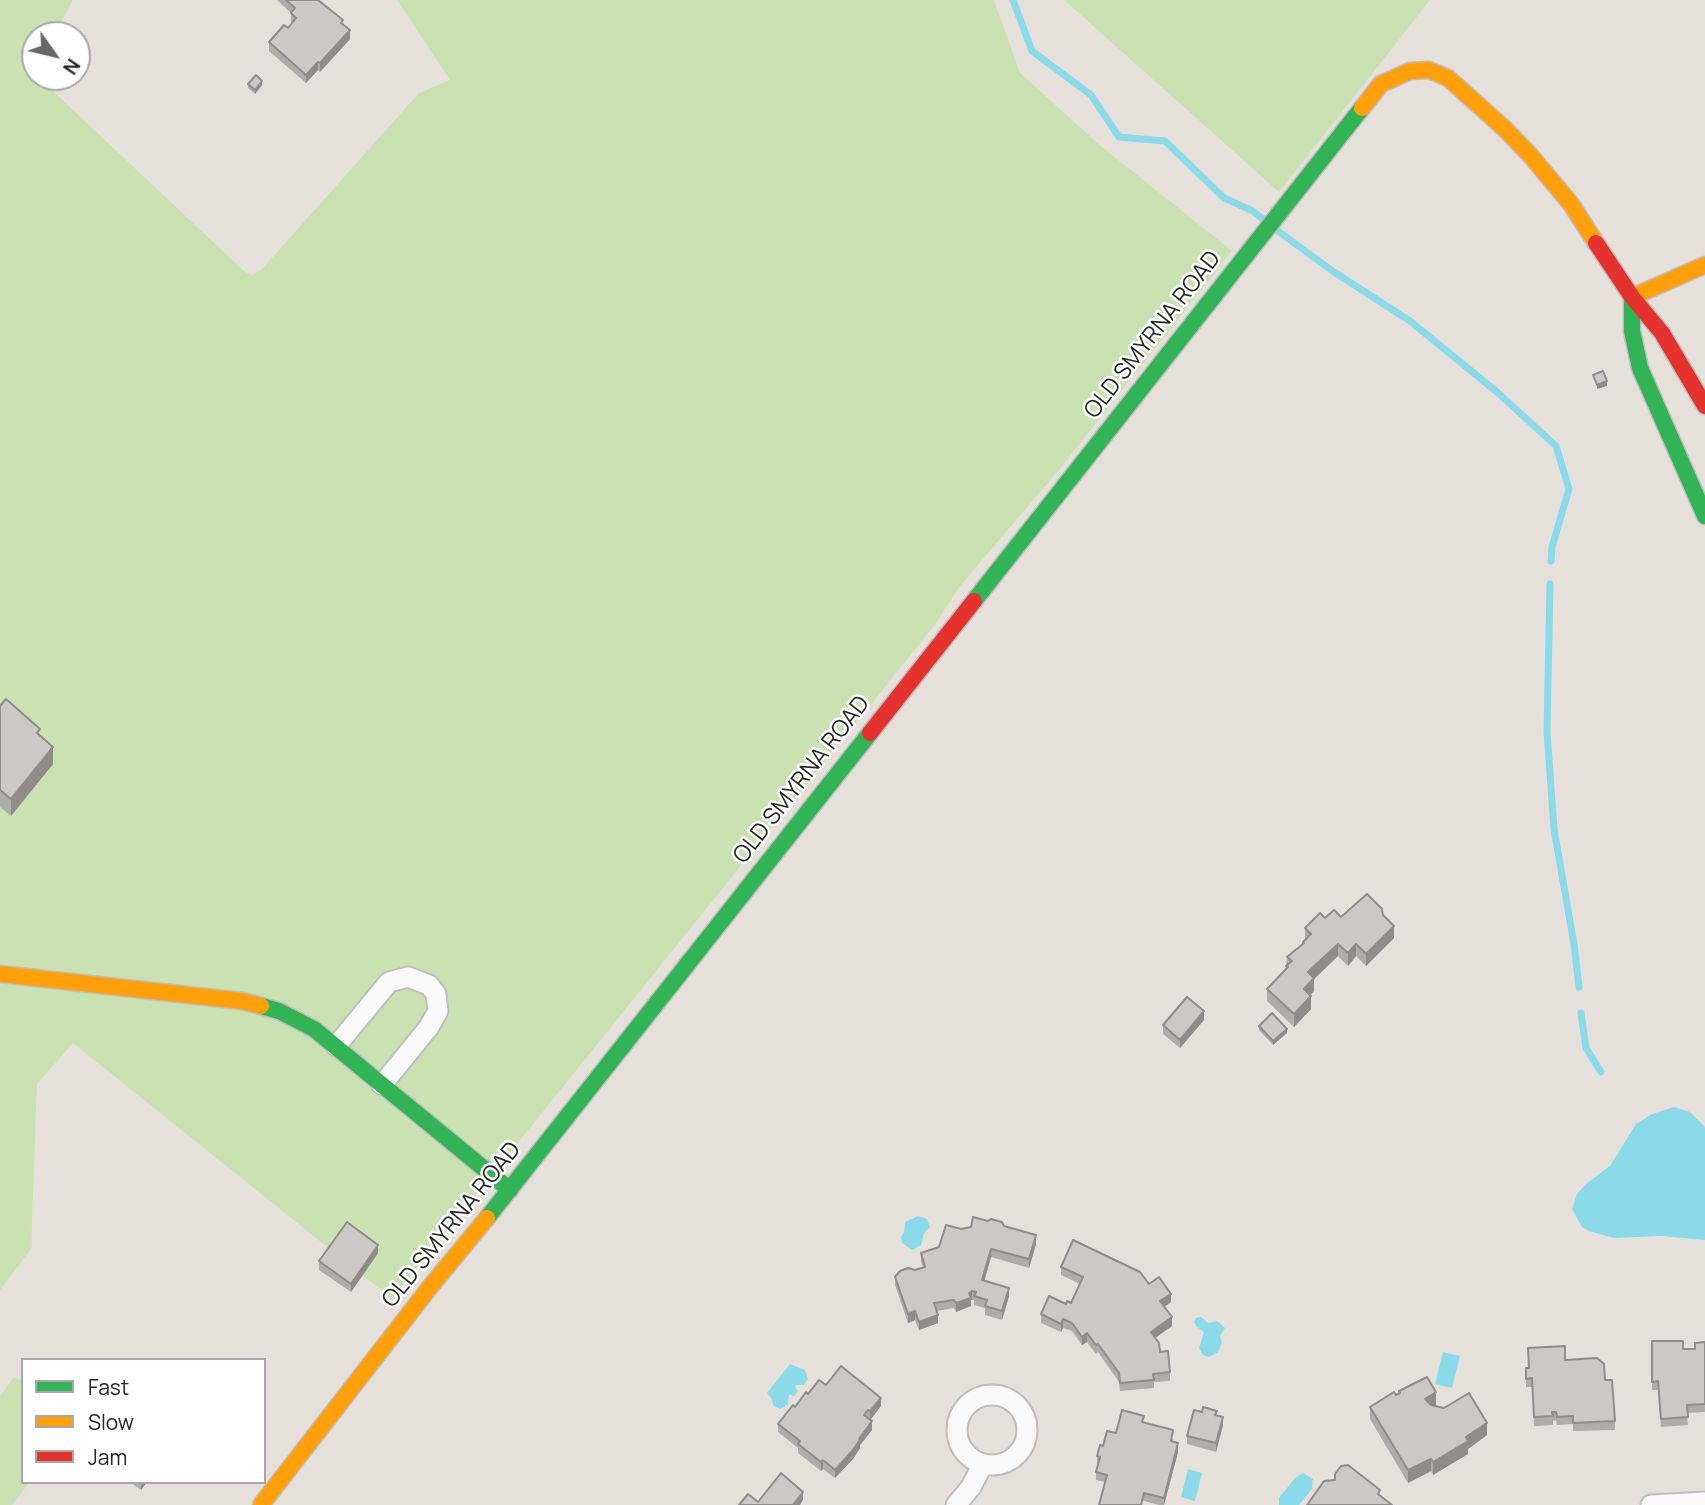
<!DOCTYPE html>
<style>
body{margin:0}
#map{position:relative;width:1705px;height:1505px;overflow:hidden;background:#e6e0db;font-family:Manrope,sans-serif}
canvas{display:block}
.legend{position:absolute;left:21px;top:1358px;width:245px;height:126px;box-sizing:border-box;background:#fff;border:2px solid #a8a8a8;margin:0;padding:9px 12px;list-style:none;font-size:21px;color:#262626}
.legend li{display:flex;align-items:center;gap:14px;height:35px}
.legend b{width:35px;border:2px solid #a8a8a8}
.north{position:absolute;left:21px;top:21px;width:70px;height:70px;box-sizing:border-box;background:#fff;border:2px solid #a8a8a8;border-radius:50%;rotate:124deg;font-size:19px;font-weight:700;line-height:28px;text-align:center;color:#262626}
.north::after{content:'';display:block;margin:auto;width:24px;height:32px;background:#696765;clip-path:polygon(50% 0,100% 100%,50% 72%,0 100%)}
</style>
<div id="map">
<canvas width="1705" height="1505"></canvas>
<ul class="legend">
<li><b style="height:9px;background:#30b455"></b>Fast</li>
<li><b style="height:9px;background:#ff9f0a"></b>Slow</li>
<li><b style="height:9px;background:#e5322d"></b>Jam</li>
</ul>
<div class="north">N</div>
</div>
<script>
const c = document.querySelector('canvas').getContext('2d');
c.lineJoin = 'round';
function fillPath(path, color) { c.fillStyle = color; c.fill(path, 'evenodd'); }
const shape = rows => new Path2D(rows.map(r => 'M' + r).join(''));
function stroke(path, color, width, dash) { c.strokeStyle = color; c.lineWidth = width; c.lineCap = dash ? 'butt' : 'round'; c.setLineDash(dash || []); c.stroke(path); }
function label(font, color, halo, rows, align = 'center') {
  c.font = font + ' Manrope,sans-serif'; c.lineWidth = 5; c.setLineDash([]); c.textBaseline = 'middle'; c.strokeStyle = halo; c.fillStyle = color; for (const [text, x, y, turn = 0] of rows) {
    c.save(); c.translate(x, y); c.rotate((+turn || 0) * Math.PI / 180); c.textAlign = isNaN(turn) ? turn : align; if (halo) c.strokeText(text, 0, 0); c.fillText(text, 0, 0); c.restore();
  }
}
fillPath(shape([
 [0,0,73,0,54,35,35,35,35,68,33,72,35,77,38,77,245,272,253,275,262,269,419,93,450,80,397,0,994,0,1020,73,1102,147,1232,251,1059,470,960,586,934,626,392,1299,73,1043,37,1084,31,1249,0,1290],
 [1064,0,1430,0,1279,192],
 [14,1377,23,1382,23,1482,30,1482,12,1505,0,1505,0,1396]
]), '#cae2b2');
fillPath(shape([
 [1674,1107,1690,1112,1705,1127,1705,1240,1661,1236,1614,1238,1589,1231,1582,1227,1572,1209,1577,1194,1587,1183,1610,1166,1636,1124,1652,1114],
 [918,1216,927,1219,930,1227,924,1233,921,1245,912,1250,902,1243,901,1237,904,1232,905,1222],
 [1201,1317,1208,1323,1217,1321,1225,1328,1220,1336,1222,1343,1218,1352,1209,1357,1203,1355,1199,1348,1204,1332,1196,1326,1194,1322,1196,1318],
 [1443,1352,1460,1356,1452,1388,1435,1384],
 [790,1364,805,1370,808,1379,804,1385,796,1385,795,1387,798,1391,794,1396,789,1394,788,1405,780,1409,774,1406,771,1398,767,1393],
 [1188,1469,1202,1473,1195,1501,1181,1497],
 [1303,1473,1313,1479,1312,1489,1299,1505,1279,1505,1279,1498,1296,1477]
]), '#8bdaea');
stroke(shape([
 [1013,0,1032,51,1091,95,1119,137,1165,141,1224,198,1251,210,1266,221],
 [1275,229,1334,272,1410,321,1497,392,1556,446,1569,489,1552,547,1551,561],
 [1550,584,1547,732,1554,829,1574,944,1579,987],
 [1581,1013,1586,1048,1601,1072]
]), '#8bdaea', 7);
const street = shape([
 [336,1046,389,982,408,977,429,985,436,994,438,1011,429,1027,382,1085],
 '957 1430a35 35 0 1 1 70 0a35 35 0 1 1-70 0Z',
 [956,1505,971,1487,983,1464],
 [1651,1505,1705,1502]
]);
const fast = shape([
 [1632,297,1632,331,1640,368,1705,516],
 [974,601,1362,108],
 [261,1006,279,1011,314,1029,510,1190],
 [487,1218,870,733]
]);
const slow = shape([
 [1362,108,1381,84,1410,71,1429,70,1448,78,1505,129,1530,155,1571,204,1596,243],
 [1632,297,1705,265],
 [0,974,242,1001,261,1006],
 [261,1505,430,1287,487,1218]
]);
const jam = shape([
 [1596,243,1632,297,1662,333,1705,406],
 [870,733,974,601]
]);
stroke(street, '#bfbdbd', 23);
stroke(fast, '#bfbdbd', 19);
stroke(slow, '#bfbdbd', 19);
stroke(jam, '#bfbdbd', 19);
stroke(street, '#fbfafa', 19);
stroke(fast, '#30b455', 16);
stroke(slow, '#ff9f0a', 16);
stroke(jam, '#e5322d', 16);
fillPath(shape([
 [277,0,318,0,343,25,350,39,320,72,318,70,306,83,269,51,269,42,288,28,292,23,291,22,291,13],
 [248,84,262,85,255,94,248,88],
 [0,706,40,736,53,764,11,816,0,807],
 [1383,915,1394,938,1366,966,1356,956,1348,966,1338,956,1314,979,1314,991,1310,995,1311,1009,1294,1027,1267,1001,1267,989,1286,969,1287,957,1303,944,1303,942,1305,940,1305,928,1325,918],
 [1204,1020,1180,1048,1163,1034,1163,1025],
 [1259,1026,1287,1033,1273,1045,1259,1030],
 [1004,1226,1036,1244,1029,1268,991,1257,984,1281,1009,1296,1002,1320,985,1315,985,1308,974,1305,974,1300,971,1300,971,1306,956,1312,954,1308,937,1311,938,1323,919,1330,915,1320,908,1323,895,1285,895,1277,923,1267,921,1262,921,1253,939,1247,961,1229],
 [378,1253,351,1292,319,1270,319,1261],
 [1061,1267,1149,1284,1171,1302,1164,1307,1172,1326,1155,1338,1160,1352,1170,1372,1170,1381,1154,1382,1154,1388,1120,1391,1119,1382,1098,1352,1096,1354,1087,1342,1082,1345,1072,1331,1063,1328,1061,1332,1041,1323,1041,1314,1066,1304,1071,1303,1080,1284,1061,1275],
 [1652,1341,1683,1349,1695,1349,1705,1342,1705,1412,1687,1413,1688,1425,1661,1427,1658,1390,1652,1390],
 [1565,1360,1605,1380,1615,1421,1615,1430,1573,1431,1573,1424,1557,1425,1556,1420,1553,1421,1553,1425,1534,1426,1532,1387,1526,1387,1526,1368],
 [826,1385,881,1406,870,1420,872,1430,860,1445,860,1448,853,1459,835,1478,823,1469,821,1471,798,1453,798,1448,778,1432,778,1424,795,1407],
 [1399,1391,1436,1405,1434,1406,1487,1435,1468,1449,1468,1454,1433,1475,1431,1471,1408,1483,1370,1419,1370,1407,1396,1395,1399,1393],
 [1217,1416,1223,1425,1216,1452,1187,1444,1187,1436],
 [1144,1422,1173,1439,1173,1442,1178,1452,1164,1505,1159,1505,1144,1501,1105,1482,1096,1480,1096,1472,1098,1465,1097,1465,1097,1456,1103,1446,1116,1433],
 [130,1482,147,1482,141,1490]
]), '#afaca9');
fillPath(shape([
 [350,30,350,39,320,72,320,63],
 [318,62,318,70,306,83,306,75],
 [262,81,262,85,255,94,255,90],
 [1607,381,1607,386,1597,389,1597,385],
 [53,747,53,764,11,816,11,799],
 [1394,926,1394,938,1366,966,1366,954],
 [1338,944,1338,956,1314,979,1314,991,1304,1001,1304,989,1308,972],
 [1356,944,1356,956,1348,966,1348,953],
 [1311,996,1311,1009,1294,1027,1294,1014],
 [1204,1011,1204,1020,1180,1048,1180,1040],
 [1287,1029,1287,1033,1273,1045,1273,1041],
 [1036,1235,1036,1244,1029,1268,1029,1259],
 [378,1245,378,1253,351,1292,351,1284],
 [991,1249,991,1257,982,1289,982,1280],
 [1009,1288,1009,1296,1002,1320,1002,1311],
 [972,1291,972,1300,971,1300,971,1306,956,1312,956,1303],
 [1171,1294,1171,1302,1160,1310,1160,1301],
 [915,1311,915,1320,908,1323,908,1314],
 [938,1315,938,1323,919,1330,919,1322],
 [1172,1317,1172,1326,1151,1341,1151,1332],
 [1063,1319,1063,1328,1061,1332,1061,1324],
 [1087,1333,1087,1342,1082,1345,1082,1337],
 [1436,1392,1436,1405,1425,1411,1425,1399],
 [881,1398,881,1406,870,1420,870,1411],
 [1223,1417,1223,1425,1216,1452,1216,1443],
 [872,1421,872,1430,860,1445,860,1448,853,1459,835,1478,835,1470],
 [1487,1423,1487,1435,1468,1449,1468,1454,1433,1475,1433,1462],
 [1178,1443,1178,1452,1164,1505,1164,1498],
 [1431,1459,1431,1471,1408,1483,1408,1470],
 [823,1460,823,1469,821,1471,821,1462],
 [141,1482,147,1482,141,1490],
 [803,1492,803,1500,800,1505,793,1505]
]), '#8f8c8a');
const building = shape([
 [286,0,318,0,343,20,341,23,350,30,320,63,318,62,306,75,269,42,284,25,288,28,296,18,291,13,295,8,286,0],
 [256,75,262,81,255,90,248,84,256,75],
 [1603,371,1607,381,1597,385,1593,375,1603,371],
 [6,699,40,729,37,733,53,747,11,799,0,790,0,706,6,699],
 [1367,894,1382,909,1383,915,1394,926,1366,954,1356,944,1348,953,1338,944,1308,972,1314,978,1304,989,1311,996,1294,1014,1267,989,1288,967,1286,966,1292,961,1287,957,1304,943,1303,942,1311,934,1305,928,1320,913,1325,918,1334,910,1341,917,1367,894],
 [1187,997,1204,1011,1180,1040,1163,1025,1187,997],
 [1272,1013,1287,1029,1273,1041,1259,1026,1272,1013],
 [973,1217,988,1221,991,1219,1002,1222,1004,1226,1036,1235,1029,1259,991,1249,982,1280,1009,1288,1002,1311,985,1306,987,1300,974,1296,976,1292,972,1291,969,1293,971,1298,956,1303,954,1300,934,1303,938,1315,919,1322,915,1311,908,1314,895,1277,900,1271,908,1268,915,1270,925,1267,921,1253,939,1247,946,1225,961,1229,971,1227,973,1217],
 [347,1222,378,1245,351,1284,319,1261,347,1222],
 [1073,1240,1140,1272,1149,1284,1159,1277,1171,1294,1160,1301,1172,1317,1151,1332,1159,1343,1160,1352,1168,1351,1170,1372,1153,1374,1154,1380,1120,1383,1119,1373,1098,1344,1096,1345,1087,1333,1082,1337,1072,1323,1063,1319,1061,1324,1041,1314,1049,1296,1066,1304,1067,1301,1071,1303,1083,1277,1061,1267,1073,1240],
 [1652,1341,1683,1341,1683,1349,1695,1349,1695,1343,1705,1342,1705,1404,1687,1405,1688,1417,1661,1419,1658,1381,1652,1382,1652,1341],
 [1565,1346,1565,1360,1597,1358,1604,1364,1605,1380,1612,1380,1615,1421,1573,1423,1573,1416,1557,1417,1556,1412,1552,1412,1553,1416,1534,1417,1532,1378,1526,1379,1526,1368,1529,1368,1528,1348,1565,1346],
 [841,1366,881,1398,870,1411,868,1410,864,1415,872,1421,859,1439,860,1440,853,1450,835,1470,823,1460,821,1462,798,1444,800,1441,778,1424,793,1405,795,1407,806,1392,808,1394,819,1380,826,1385,841,1366],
 [1427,1377,1436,1392,1425,1399,1431,1405,1444,1408,1469,1393,1487,1423,1466,1437,1468,1441,1433,1462,1431,1459,1408,1470,1370,1407,1394,1392,1396,1395,1400,1393,1399,1391,1427,1377],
 [1203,1407,1217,1411,1215,1415,1223,1417,1216,1443,1187,1436,1194,1410,1202,1412,1203,1407],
 [1122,1410,1144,1416,1142,1422,1173,1430,1171,1441,1178,1443,1164,1498,1144,1493,1141,1505,1099,1505,1107,1475,1096,1472,1100,1457,1097,1456,1100,1445,1103,1446,1107,1431,1116,1433,1122,1410],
 [1348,1465,1380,1490,1378,1494,1392,1505,1307,1505,1324,1481,1335,1480,1335,1474,1341,1466,1348,1465],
 [781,1473,803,1492,793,1505,739,1505,748,1494,758,1502,781,1473]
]);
fillPath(building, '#ccc8c5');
stroke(building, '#8f8c8a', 2);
label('23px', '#262626', '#fff', [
 ["OLD SMYRNA ROAD",1153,335,-52],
 ["OLD SMYRNA ROAD",802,780,-52],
 ["OLD SMYRNA ROAD",452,1225,-51]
]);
</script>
